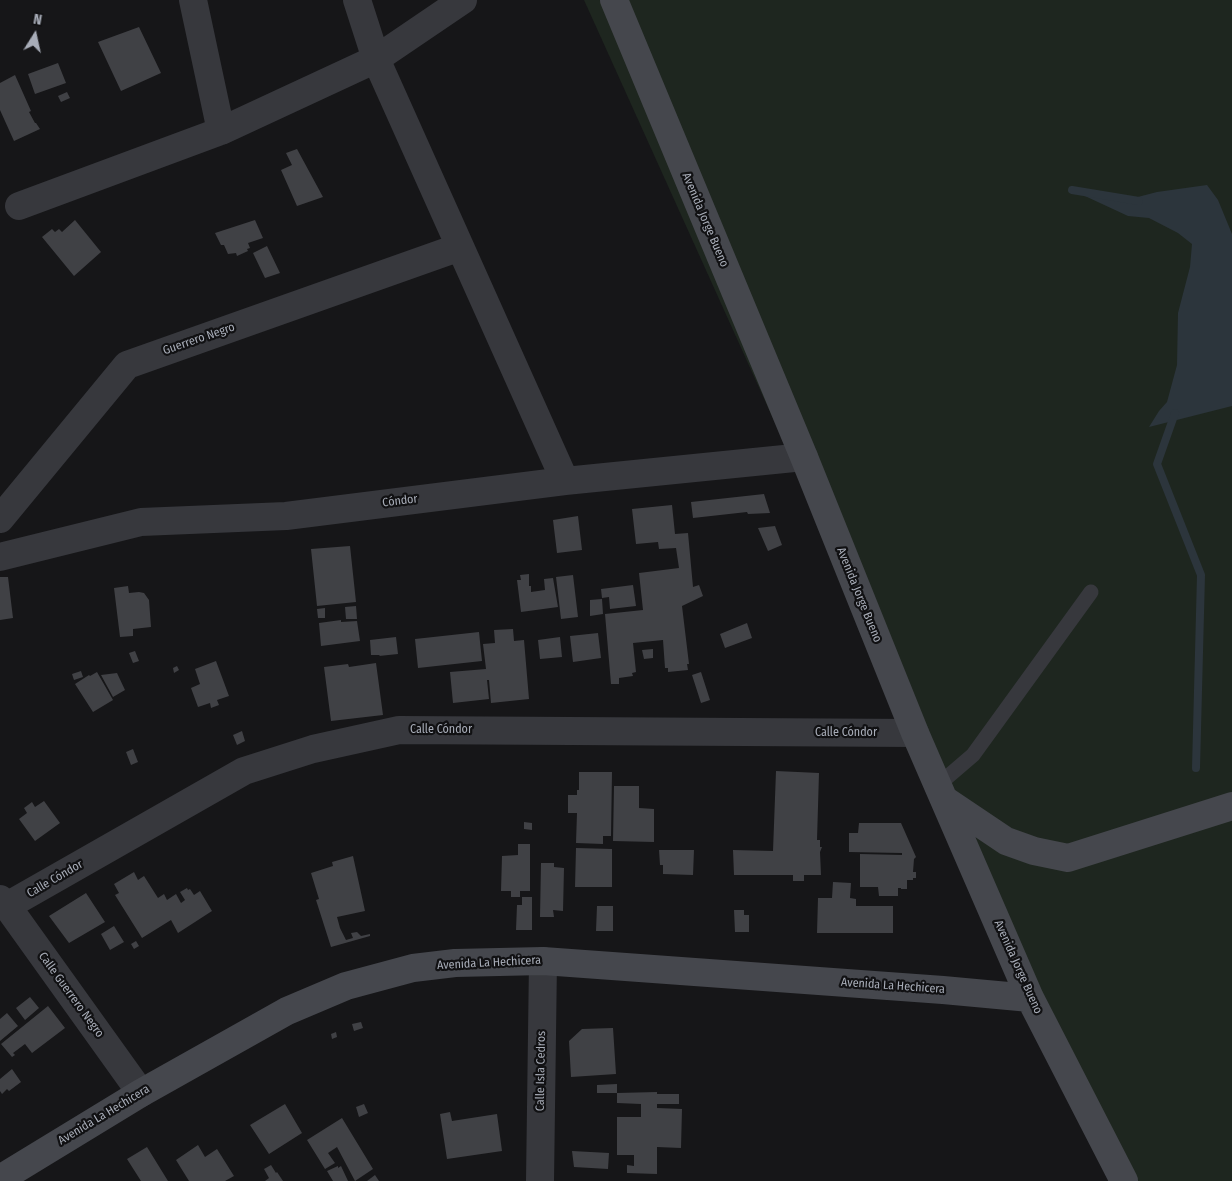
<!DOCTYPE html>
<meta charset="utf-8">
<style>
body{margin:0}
#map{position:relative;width:1232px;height:1181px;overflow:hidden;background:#161618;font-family:"Fira Sans Condensed",sans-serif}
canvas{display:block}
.north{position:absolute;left:10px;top:10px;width:50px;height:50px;-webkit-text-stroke:4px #111113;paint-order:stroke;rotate:10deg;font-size:14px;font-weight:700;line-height:20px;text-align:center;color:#a8adb8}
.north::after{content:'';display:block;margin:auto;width:18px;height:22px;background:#a8adb8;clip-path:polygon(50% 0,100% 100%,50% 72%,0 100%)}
</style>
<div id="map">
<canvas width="1232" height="1181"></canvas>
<div class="north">N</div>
</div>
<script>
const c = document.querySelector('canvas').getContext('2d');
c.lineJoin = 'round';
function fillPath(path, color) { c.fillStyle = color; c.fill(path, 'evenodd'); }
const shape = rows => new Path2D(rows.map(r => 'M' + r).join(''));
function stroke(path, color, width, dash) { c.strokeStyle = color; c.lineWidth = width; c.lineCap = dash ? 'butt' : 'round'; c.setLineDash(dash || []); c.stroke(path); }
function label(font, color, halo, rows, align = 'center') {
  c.font = font + ' "Fira Sans Condensed",sans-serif'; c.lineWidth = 4.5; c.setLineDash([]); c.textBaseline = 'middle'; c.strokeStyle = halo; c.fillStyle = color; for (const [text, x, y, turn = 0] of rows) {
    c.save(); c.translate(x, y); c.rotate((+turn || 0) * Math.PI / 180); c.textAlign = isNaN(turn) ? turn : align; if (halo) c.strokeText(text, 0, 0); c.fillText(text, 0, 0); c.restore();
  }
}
fillPath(shape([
 [584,0,1232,0,1232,1181,1124,1181,915,733]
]), '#1e261f');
fillPath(shape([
 [1207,185,1218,200,1232,234,1232,406,1149,427,1159,411,1167,402,1177,365,1178,313,1190,267,1192,244,1178,233,1149,218,1128,216,1072,190,1130,199,1157,192]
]), '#2c353c');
stroke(shape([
 [1072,190,1139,201],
 [1175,413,1157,464,1201,575,1196,768]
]), '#2c353c', 8);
fillPath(shape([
 [139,27,161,73,121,91,98,42],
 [58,63,66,83,35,94,28,74],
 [15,75,31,111,29,112,35,123,36,123,40,129,14,141,0,110,0,83],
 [67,92,70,98,61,102,58,96],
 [297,149,323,197,297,206,281,170,292,165,286,153],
 [75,220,101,252,74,276,42,237,52,229,55,232,59,229,62,232],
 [255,220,263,238,248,243,250,248,247,249,248,251,237,256,236,253,228,254,224,245,221,245,215,233],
 [267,246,280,273,265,278,253,253],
 [764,494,770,513,748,514,747,512,693,518,691,502],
 [672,505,675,534,688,533,693,587,699,585,703,596,682,606,689,664,687,664,688,670,668,672,668,668,665,668,663,640,633,643,636,672,632,673,633,676,619,678,619,684,611,684,605,614,643,610,639,573,679,568,676,548,659,549,658,542,636,544,632,509],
 [578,516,582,550,557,553,553,520],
 [775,526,782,545,768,551,758,528],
 [350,546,356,602,317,606,311,549],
 [529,574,529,586,531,586,531,592,545,590,544,579,553,578,558,607,521,612,517,580,521,580,520,575],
 [573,575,578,617,561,619,556,577],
 [0,577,8,577,13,618,0,620],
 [633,585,636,606,610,609,609,597,602,598,601,589],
 [128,586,129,593,139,592,144,593,149,600,151,627,133,629,133,636,120,637,114,588],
 [602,599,603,614,590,616,590,600],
 [356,606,357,619,346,619,345,607],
 [325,608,325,618,318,618,317,609],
 [341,620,341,622,357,621,360,641,321,646,319,623],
 [747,623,752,638,725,648,720,634],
 [513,629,514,641,524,640,529,699,491,703,489,680,487,680,489,699,453,703,450,672,486,669,483,644,495,643,494,630],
 [479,632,482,661,418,668,415,639],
 [598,633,601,658,573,662,570,636],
 [396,637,398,654,379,656,380,655,371,655,370,640],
 [560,637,562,657,540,659,538,640],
 [653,649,653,658,644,659,642,650],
 [135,651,139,661,133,663,129,653],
 [216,661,229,696,217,700,219,705,211,708,210,703,198,707,191,688,200,684,195,669],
 [376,663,383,715,331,721,324,667,348,664,349,667],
 [177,666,179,670,174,673,173,668],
 [81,671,83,677,74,680,72,674],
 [97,672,113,700,93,712,75,684,89,675,90,676],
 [701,672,710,700,701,703,692,675],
 [117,673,125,690,113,697,101,675],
 [242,731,245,741,237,745,233,735],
 [133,749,138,762,131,765,126,752],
 [776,771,819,773,817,840,820,840,820,847,822,847,820,852,821,875,804,875,804,881,793,881,793,875,734,875,733,850,773,851],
 [579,772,612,772,611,836,603,836,603,844,576,843,577,813,568,813,568,795,577,795,577,790,579,790],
 [614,786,639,786,639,808,654,809,654,842,613,841],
 [44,801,60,823,35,841,19,819,27,813,24,808,32,802,35,807],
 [524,822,532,823,532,830,524,829],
 [859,823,901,823,916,857,914,859,913,872,916,872,916,878,913,878,913,880,907,880,907,889,901,889,901,888,898,888,898,896,879,896,878,887,860,887,860,854,902,855,902,853,849,852,849,833,858,833],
 [518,844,530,844,530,891,520,891,520,897,511,897,511,891,501,891,502,856,518,855],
 [576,848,612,849,612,887,575,887],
 [659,850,694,850,693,875,663,874,663,865,660,865],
 [353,856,365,911,337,917,340,928,346,940,353,938,351,933,357,932,361,936,370,934,370,936,331,947,316,900,319,899,311,873,333,866,332,862],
 [541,863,554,863,554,867,564,868,563,911,553,910,554,917,540,917],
 [134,872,138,880,144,876,158,898,164,894,167,900,176,894,181,903,185,900,180,892,187,888,188,890,190,889,194,895,200,891,212,911,178,933,171,920,142,938,115,895,119,893,114,884],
 [833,882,851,883,850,898,856,899,856,906,893,906,893,933,817,933,818,898,832,898],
 [86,893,105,922,69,943,49,916],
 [522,897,532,897,532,930,516,930,517,905,522,905],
 [597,906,613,906,613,931,596,931],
 [734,910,744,910,744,915,749,915,749,932,735,932],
 [114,926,124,942,110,950,101,934],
 [136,941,139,946,134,949,131,944],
 [30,997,39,1008,25,1020,16,1008],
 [48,1006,65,1028,32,1053,25,1044,13,1053,15,1055,12,1057,1,1044],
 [7,1013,18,1026,0,1041,0,1019],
 [361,1022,363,1028,354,1031,352,1024],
 [613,1028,616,1074,571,1077,569,1041,582,1029],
 [336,1032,337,1037,332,1039,331,1034],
 [12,1069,21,1082,9,1091,7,1089,2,1094,0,1091,0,1079],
 [617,1084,617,1093,597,1093,597,1085],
 [657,1092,657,1094,679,1094,679,1104,657,1104,657,1108,682,1109,681,1148,657,1147,657,1174,627,1173,627,1165,634,1166,634,1155,617,1155,617,1117,641,1117,641,1104,617,1103,617,1093],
 [285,1104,302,1133,269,1154,250,1125],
 [364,1104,368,1113,359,1117,356,1107],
 [450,1112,452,1121,497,1114,502,1151,447,1159,440,1114],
 [342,1118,373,1169,355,1181,337,1147,328,1153,335,1163,325,1169,307,1140],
 [198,1145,205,1157,217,1149,234,1176,225,1181,189,1181,176,1160],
 [147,1147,168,1181,141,1181,127,1159],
 [572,1151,609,1153,608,1169,574,1167],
 [271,1165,276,1173,277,1172,283,1181,265,1181,269,1178,264,1169],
 [338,1166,338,1168,341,1166,348,1181,333,1181,327,1171],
 [375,1175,379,1181,367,1181]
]), '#404145');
stroke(shape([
 [938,785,973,755,1091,592]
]), '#37383d', 15);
stroke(shape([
 [193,0,221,131],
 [357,0,376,59,565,481],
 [19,206,221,131,376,59,463,0],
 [0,519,127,365,460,247],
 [0,557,141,522,286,516,565,481,804,457],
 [0,899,7,906,141,1093],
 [7,906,244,771,313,749,399,730,915,733],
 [540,1181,543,961]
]), '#37383d', 28);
stroke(shape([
 [614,0,804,457,915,733,1030,998,1124,1181],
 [945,800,1006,841,1034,851,1068,858,1232,806],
 [0,1179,141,1093,287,1011,346,986,413,968,455,963,543,961,943,990,1030,998]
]), '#45474d', 28);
label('12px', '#a8adb8', '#111113', [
 ["Avenida Jorge Bueno",705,220,67],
 ["Guerrero Negro",199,339,-19],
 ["Cóndor",400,501,-7],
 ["Avenida Jorge Bueno",859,595,68],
 ["Calle Cóndor",441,730],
 ["Calle Cóndor",846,733],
 ["Calle Cóndor",55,879,-30],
 ["Avenida La Hechicera",489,963,-3],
 ["Avenida Jorge Bueno",1018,967,66],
 ["Avenida La Hechicera",893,986,4],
 ["Calle Guerrero Negro",71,995,54],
 ["Calle Isla Cedros",541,1071,-89],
 ["Avenida La Hechicera",104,1115,-31]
]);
</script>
